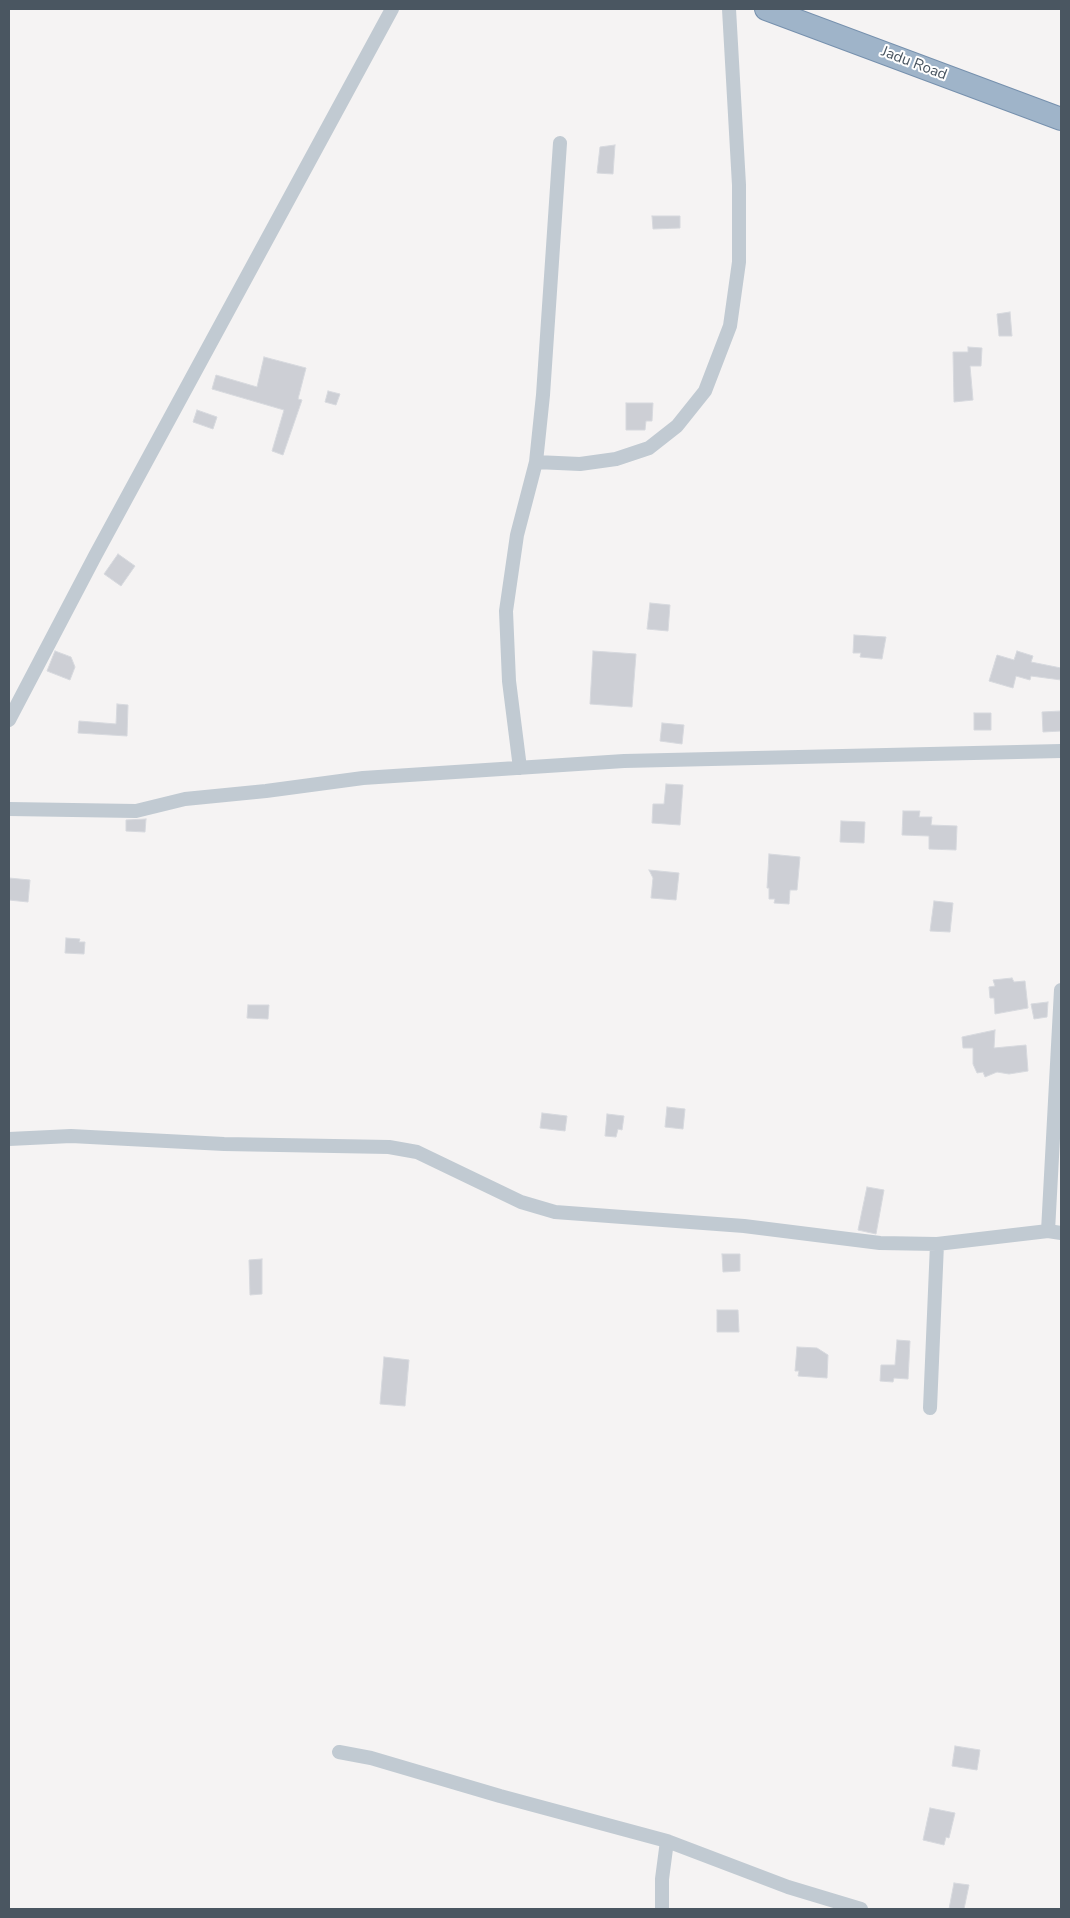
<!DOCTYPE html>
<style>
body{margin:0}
#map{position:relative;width:1070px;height:1918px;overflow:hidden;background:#f5f3f3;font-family:"Nunito Sans",sans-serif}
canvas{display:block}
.frame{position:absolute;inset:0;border:10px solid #4a5661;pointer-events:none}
</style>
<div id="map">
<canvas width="1070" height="1918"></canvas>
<div class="frame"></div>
</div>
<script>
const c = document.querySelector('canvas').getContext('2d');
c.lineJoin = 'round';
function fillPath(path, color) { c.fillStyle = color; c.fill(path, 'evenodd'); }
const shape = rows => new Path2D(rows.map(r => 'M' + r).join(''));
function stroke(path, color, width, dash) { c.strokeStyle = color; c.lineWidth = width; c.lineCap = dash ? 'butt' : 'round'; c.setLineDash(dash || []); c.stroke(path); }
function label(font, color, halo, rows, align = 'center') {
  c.font = font + ' "Nunito Sans",sans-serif'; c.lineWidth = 4; c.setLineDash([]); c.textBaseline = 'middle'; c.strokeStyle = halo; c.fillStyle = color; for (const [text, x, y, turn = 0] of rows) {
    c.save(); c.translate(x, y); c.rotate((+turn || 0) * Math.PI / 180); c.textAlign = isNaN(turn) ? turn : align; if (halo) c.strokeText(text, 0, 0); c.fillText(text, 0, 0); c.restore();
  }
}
const building = shape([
 [615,145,613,174,597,173,600,147,615,145],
 [652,216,680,216,680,228,653,229,652,216],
 [1010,312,1012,336,999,336,997,314,1010,312],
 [968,347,982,348,981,366,970,366,973,400,954,402,953,352,968,352,968,347],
 [264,357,306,368,298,399,302,400,283,455,272,451,284,410,212,389,216,375,257,387,264,357],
 [328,391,340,394,336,405,325,402,328,391],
 [626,403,653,403,652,421,646,421,645,430,626,430,626,403],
 [197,410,217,417,213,429,193,422,197,410],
 [118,554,135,566,121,586,104,574,118,554],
 [650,603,670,605,668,631,647,629,650,603],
 [854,635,886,637,882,659,860,657,861,653,853,653,854,635],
 [55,651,71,657,75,667,70,680,47,671,55,651],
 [593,651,636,654,632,707,590,704,593,651],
 [1017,651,1033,656,1031,662,1061,668,1061,680,1031,676,1030,680,1016,676,1013,688,989,681,997,655,1014,660,1017,651],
 [117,704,128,705,127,736,78,733,79,721,116,724,117,704],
 [1061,711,1061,731,1043,732,1042,712,1061,711],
 [974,713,991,713,991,730,974,730,974,713],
 [662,723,684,725,682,744,660,741,662,723],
 [666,784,683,785,680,825,652,823,653,804,664,804,666,784],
 [903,811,920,811,919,817,932,817,931,825,957,826,956,850,929,849,929,836,902,835,903,811],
 [146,819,145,832,126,831,126,820,146,819],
 [841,821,865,822,864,843,840,842,841,821],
 [769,854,800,857,797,890,790,890,789,904,774,903,775,899,769,899,769,888,767,888,769,854],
 [649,870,679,873,676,900,651,898,653,878,649,870],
 [9,878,30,880,28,902,9,900,9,878],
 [934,901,953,903,950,932,930,931,934,901],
 [66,938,80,939,79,942,85,942,84,954,65,953,66,938],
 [1012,978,1014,982,1025,981,1028,1008,995,1014,994,998,990,998,989,987,995,986,993,980,1012,978],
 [1048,1002,1047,1017,1034,1019,1031,1004,1048,1002],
 [248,1005,269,1005,268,1019,247,1018,248,1005],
 [995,1030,994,1048,1026,1045,1028,1071,1009,1074,997,1072,985,1077,983,1072,977,1073,973,1064,973,1048,963,1048,962,1037,995,1030],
 [667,1107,685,1109,683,1129,665,1127,667,1107],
 [542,1113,567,1116,565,1131,540,1128,542,1113],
 [607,1114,624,1116,622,1130,618,1129,616,1137,605,1136,607,1114],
 [867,1187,884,1190,876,1234,858,1230,867,1187],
 [722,1254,740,1254,740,1271,723,1272,722,1254],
 [262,1259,262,1294,250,1295,249,1260,262,1259],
 [717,1310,738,1310,739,1332,717,1332,717,1310],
 [897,1340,910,1341,908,1379,894,1378,893,1382,880,1381,881,1365,895,1365,897,1340],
 [797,1347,817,1348,828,1355,827,1378,798,1376,799,1371,795,1371,797,1347],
 [384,1357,409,1360,405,1406,380,1404,384,1357],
 [955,1746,980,1750,977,1770,952,1766,955,1746],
 [930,1808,955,1813,949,1838,946,1837,944,1845,923,1840,930,1808],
 [954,1883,969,1885,964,1909,949,1909,954,1883]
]);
fillPath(building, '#cdcfd5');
stroke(building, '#d7d9de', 1);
const trunk = shape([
 [766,9,1061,119]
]);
stroke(trunk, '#7690ad', 24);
stroke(shape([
 [536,462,543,395,560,143],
 [9,720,95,556,392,9],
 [520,768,509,681,506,611,517,535,536,462,580,464,616,459,649,448,677,426,705,391,730,326,739,262,739,185,729,9],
 [9,809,136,811,185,799,266,791,363,778,624,761,1061,751],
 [9,1139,71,1136,224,1144,389,1147,417,1152,521,1202,555,1212,744,1226,880,1243,937,1244],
 [1048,1231,1061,990],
 [930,1408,937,1244,1048,1231,1061,1233],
 [339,1752,371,1758,500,1796,667,1841,788,1887,861,1909],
 [662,1909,662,1879,667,1841]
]), '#c1cad2', 14);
stroke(trunk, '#9fb4c9', 22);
label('15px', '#4a5661', '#fff', [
 ["Jadu Road",914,64,21]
]);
</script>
